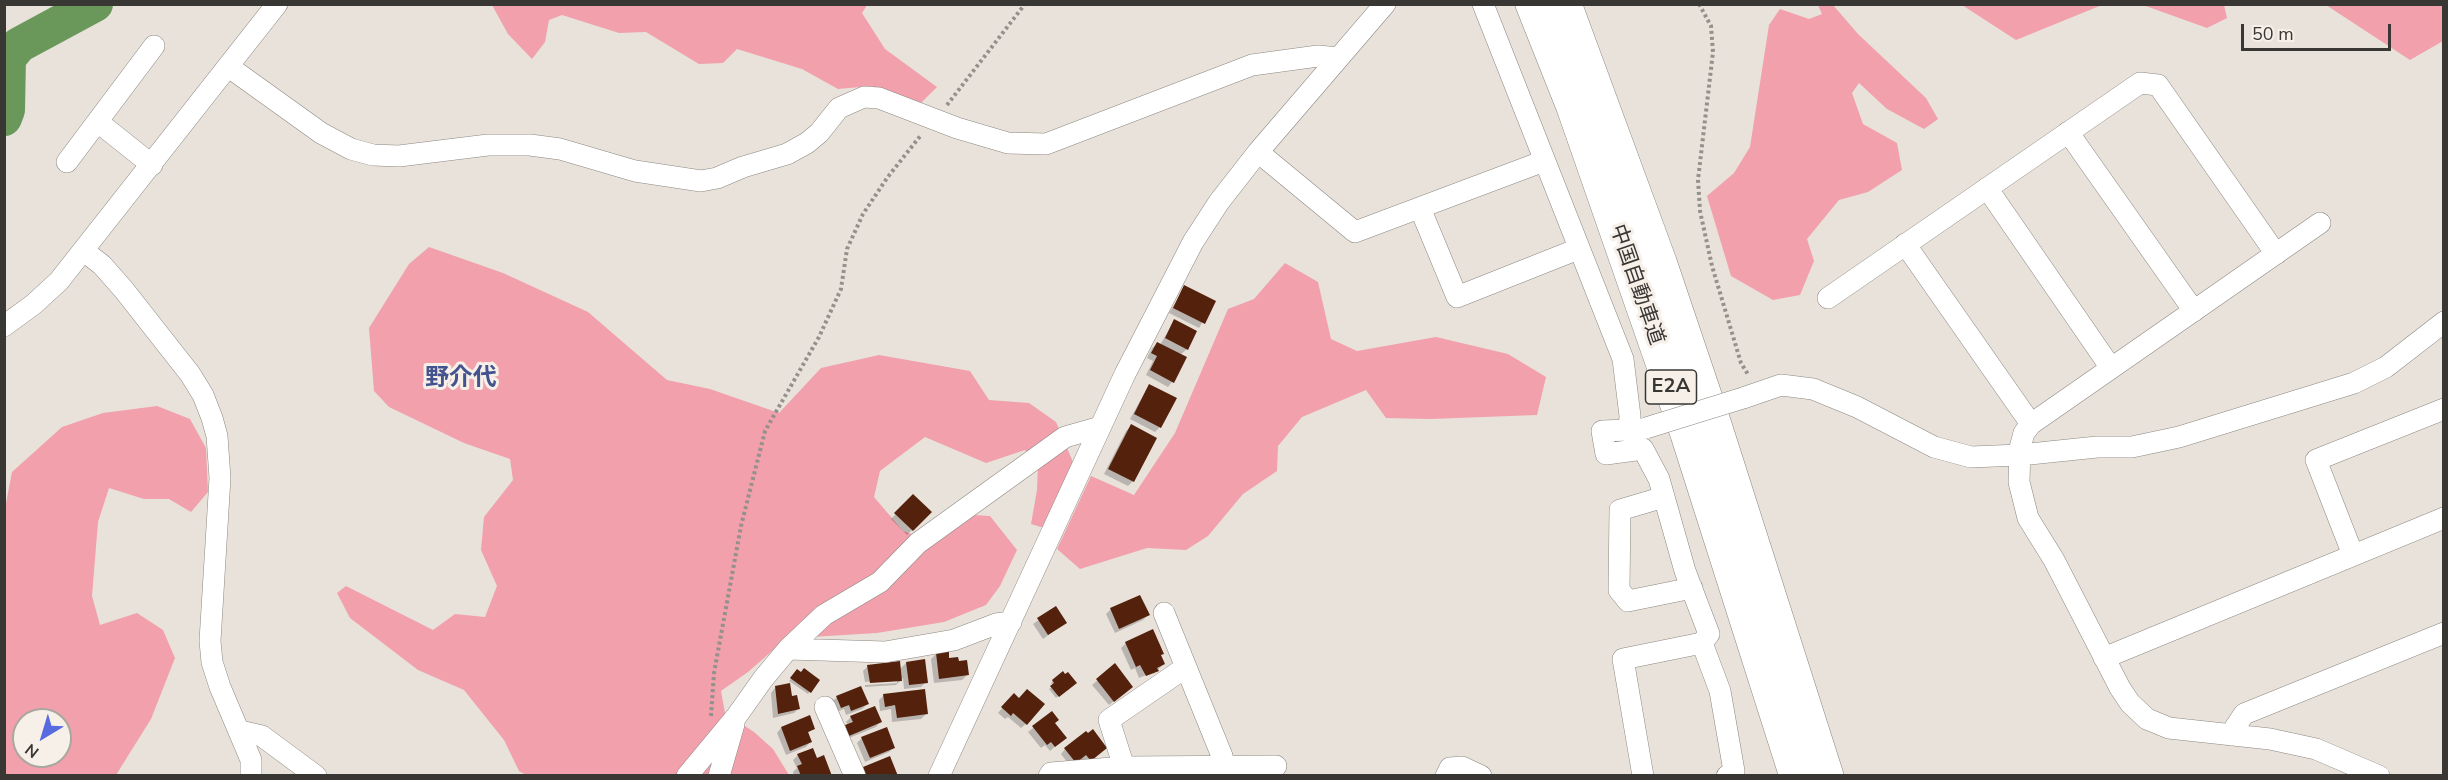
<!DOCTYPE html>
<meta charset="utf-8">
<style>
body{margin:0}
#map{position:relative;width:2448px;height:780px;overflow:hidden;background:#e8e2db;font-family:"Nunito Sans",sans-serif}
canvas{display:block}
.frame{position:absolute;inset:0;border:6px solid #393734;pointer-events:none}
.north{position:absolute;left:12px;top:708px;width:60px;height:60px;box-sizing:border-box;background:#f6f0e8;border:2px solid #aaa6a0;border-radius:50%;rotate:218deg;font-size:16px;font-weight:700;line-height:24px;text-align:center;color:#393734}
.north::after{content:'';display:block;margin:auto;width:21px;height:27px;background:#576ae0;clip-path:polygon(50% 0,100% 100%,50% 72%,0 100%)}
.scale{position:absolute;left:2241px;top:24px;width:150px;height:27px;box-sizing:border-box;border:3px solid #393734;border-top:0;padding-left:8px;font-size:18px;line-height:21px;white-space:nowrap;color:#393734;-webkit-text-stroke:4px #f6f0e8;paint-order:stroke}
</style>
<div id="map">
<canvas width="2448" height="780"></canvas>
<div class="frame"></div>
<div class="north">N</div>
<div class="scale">50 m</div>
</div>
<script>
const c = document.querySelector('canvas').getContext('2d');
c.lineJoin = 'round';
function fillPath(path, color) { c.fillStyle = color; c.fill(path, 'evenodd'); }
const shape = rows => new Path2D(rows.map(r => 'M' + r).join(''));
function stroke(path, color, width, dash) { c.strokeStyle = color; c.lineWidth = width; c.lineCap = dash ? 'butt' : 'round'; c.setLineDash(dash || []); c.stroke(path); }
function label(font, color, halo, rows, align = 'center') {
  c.font = font + ' "Nunito Sans","Noto Sans JP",sans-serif'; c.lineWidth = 6; c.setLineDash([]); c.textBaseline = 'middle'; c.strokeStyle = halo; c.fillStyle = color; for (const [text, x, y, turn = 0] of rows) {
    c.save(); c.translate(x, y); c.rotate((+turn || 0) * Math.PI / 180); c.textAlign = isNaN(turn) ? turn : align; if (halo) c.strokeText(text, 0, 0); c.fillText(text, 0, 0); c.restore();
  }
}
fillPath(shape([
 [492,5,867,5,862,13,885,49,937,87,921,103,871,86,838,89,802,69,737,49,723,63,699,64,646,32,619,33,562,15,549,20,545,42,532,59,508,34],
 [1818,5,1833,5,1858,34,1926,98,1938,119,1924,129,1887,109,1859,83,1852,93,1863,124,1897,143,1902,170,1868,192,1839,200,1807,239,1814,261,1800,295,1773,300,1731,276,1707,196,1734,173,1750,147,1769,25,1780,9,1809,19,1822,14],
 [1962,5,2102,5,2016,40],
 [2143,5,2224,5,2227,18,2207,28],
 [2326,5,2443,5,2443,41,2410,60],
 [429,247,503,273,588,312,667,380,710,389,779,413,821,368,879,355,970,371,989,400,1029,403,1056,422,1073,462,1044,528,1031,524,1037,490,1038,466,1025,450,986,463,925,437,880,471,874,497,903,531,931,541,974,515,990,516,1017,550,1000,586,986,605,944,622,877,633,811,637,779,645,748,672,721,691,725,713,754,732,773,749,789,775,526,775,519,771,504,740,464,690,418,670,350,618,337,593,346,586,433,630,455,614,485,617,497,586,481,550,484,517,513,480,510,459,464,443,389,407,374,391,369,328,409,264],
 [1285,263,1318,282,1331,339,1357,351,1436,337,1508,354,1546,377,1537,415,1430,419,1386,418,1366,390,1302,417,1278,446,1277,471,1243,494,1208,536,1186,550,1147,548,1080,569,1057,549,1091,476,1134,495,1175,433,1228,309,1254,299],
 [157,406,190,419,206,448,208,492,191,512,169,499,144,499,109,488,98,522,92,596,100,625,137,613,163,630,175,658,151,719,116,775,5,775,4,514,12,472,62,427,103,413],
 [24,720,60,720,60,756,24,756]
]), '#f1a0ac');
fillPath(shape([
 [1185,287,1214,302,1199,328,1169,313],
 [1174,321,1187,349,1180,355,1172,382,1168,387,1146,375,1153,361,1147,358,1152,348,1157,344,1160,345],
 [1149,385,1160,427,1155,432,1130,419],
 [1131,426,1155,438,1132,482,1128,486,1104,474,1126,431],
 [913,496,930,512,907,535,891,519],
 [1056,608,1065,623,1043,639,1033,624],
 [1111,609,1148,615,1143,620,1115,633,1106,614],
 [1126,643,1160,656,1164,664,1153,674,1153,672,1139,678,1135,668,1131,670,1121,648],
 [936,654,948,660,967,675,962,680,934,683,931,659],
 [906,663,926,682,921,687,904,689,903,678,896,685,865,687,865,685,897,683,897,680,865,682,863,671,868,666,899,670],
 [1115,666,1126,691,1109,705,1092,685],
 [797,671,818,681,808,694,789,681],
 [1053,681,1075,683,1056,698,1049,689,1053,686,1051,683],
 [775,688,791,698,799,708,794,713,773,718,771,693],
 [884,695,926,714,921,719,892,722,891,709,880,711,879,700],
 [837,697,867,704,862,709,846,715,844,709,836,712,832,702],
 [1009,700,1026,724,1021,728,1008,717,1005,719,998,713],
 [1052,713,1060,742,1050,751,1045,745,1041,748,1028,732],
 [809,717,813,728,807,734,810,742,806,747,786,755,777,733,781,728],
 [851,717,880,722,876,727,844,740,841,731,848,725,846,722],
 [862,738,894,747,889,752,865,762,857,743],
 [1105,748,1085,765,1081,759,1071,767,1061,754,1065,749],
 [798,755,816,760,831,776,794,776,793,772,797,768,793,760]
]), '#0003');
stroke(shape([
 [4,118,7,110,8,58,19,45,95,4]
]), '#6a985b', 36);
fillPath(shape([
 [1184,285,1216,301,1205,324,1173,308],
 [1174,319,1197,331,1188,350,1165,338],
 [1157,342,1187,357,1174,383,1150,370,1157,356,1151,353],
 [1149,384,1177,398,1161,428,1134,414],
 [1131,424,1157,438,1134,482,1108,469],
 [913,494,932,512,913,531,894,513],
 [1140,595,1150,615,1119,629,1110,608],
 [1056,606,1067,623,1048,635,1037,618],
 [1153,629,1164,654,1161,655,1165,664,1157,668,1159,671,1146,676,1140,665,1136,667,1125,642],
 [949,651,949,658,958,657,959,661,967,660,969,675,939,679,936,653],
 [925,659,928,683,909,685,906,662],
 [900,661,902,681,870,683,867,665],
 [1115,663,1133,687,1114,702,1096,679],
 [804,668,820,680,811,693,790,678,797,669,801,672],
 [1063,671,1065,674,1068,672,1077,683,1059,697,1050,686,1054,683,1052,680],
 [790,683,792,696,797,695,800,709,778,714,775,686],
 [861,686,869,704,851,711,849,705,841,708,836,696],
 [925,689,928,714,897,718,895,705,885,707,883,694],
 [1027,689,1045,704,1027,725,1013,713,1011,716,1001,707,1014,693,1019,698],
 [875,706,882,722,849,736,845,725,853,722,850,716],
 [1052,711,1059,720,1055,723,1067,738,1055,747,1051,742,1047,745,1032,726],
 [810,715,815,729,808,732,812,742,790,751,781,727],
 [887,727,895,748,870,758,861,737],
 [1093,729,1107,748,1091,761,1086,755,1076,763,1064,748,1086,731,1088,733],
 [813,748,817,758,824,755,832,776,801,776,797,766,802,764,797,754],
 [890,756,898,776,866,776,863,767]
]), '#53210c');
const minor = shape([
 [1483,4,1623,359,1630,416,1629,430,1642,429],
 [229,67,321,133,351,149,373,155,399,156,488,145,530,145,560,149,635,171,701,181,717,178,743,167,787,154,807,143,819,133,839,108,864,97,879,98,957,128,1008,143,1046,144,1252,65,1318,56,1338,58],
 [98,122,152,165],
 [2068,132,2194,311],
 [1258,152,1355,232,1544,161],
 [67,162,154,46],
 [1987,188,2111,368],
 [1420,208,1457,297,1578,249],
 [2320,223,2031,424,2024,433,2020,448,2019,482,2028,518,2054,560,2120,688,2130,703,2147,719,2169,728,2270,739,2316,749,2379,776],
 [1905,244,2031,424],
 [84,251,102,265,124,290,190,374,203,395,212,418,217,436,220,478,210,641,212,662,220,687,251,760,251,776],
 [1828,298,2140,83,2158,85,2276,254],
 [4,326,34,304,59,281,277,4],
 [1743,398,1781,385,1813,389,1857,407,1934,447,1971,457,2020,455,2097,447,2132,447,2179,437,2354,383,2386,367,2444,322],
 [1629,430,1602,431,1606,454,1643,449,1659,479,1685,571,1709,634,1702,643,1623,659,1643,776],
 [1664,497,1620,510,1619,590,1628,601,1692,588],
 [2353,555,2316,460,2444,409],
 [1164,613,1222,756,1223,766],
 [1702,643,1720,691,1734,771,1727,776],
 [788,649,885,652,954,640,996,624,1011,622],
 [2104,658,2444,518],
 [825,707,855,776],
 [240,731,262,736,316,776],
 [2230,735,2244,714,2444,633],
 [1124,767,1109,720,1186,667],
 [687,776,736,717,763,679,788,649,824,615,880,582,918,543,1065,437,1100,427],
 [719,776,734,724],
 [939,776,1125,374,1193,242,1219,202,1258,152,1385,4],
 [1049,776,1051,773,1124,767,1276,766],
 [1446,776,1450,768,1462,767,1481,776]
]);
const motorway = shape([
 [1532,4,1573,107,1687,434,1796,776],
 [1565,4,1660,262,1715,425,1827,776]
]);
stroke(minor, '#8c8780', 22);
stroke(motorway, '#8c8780', 34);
stroke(shape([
 [1699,4,1711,26,1713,52,1698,180,1700,211,1712,266,1741,363,1749,376],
 [947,105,1025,4],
 [711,716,714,673,741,526,765,431,819,337,841,289,847,249,863,214,887,178,921,135]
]), '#94908b', 4, [3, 3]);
stroke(minor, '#fff', 21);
stroke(motorway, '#fff', 33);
const minorBridge = shape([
 [1646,428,1743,398]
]);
stroke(minorBridge, '#8c8780', 22, []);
stroke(minorBridge, '#fff', 21);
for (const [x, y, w] of [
 [1671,387,51]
]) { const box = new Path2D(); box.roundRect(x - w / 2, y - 17, w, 34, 4.5); c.fillStyle = '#f6f0e8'; c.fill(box); stroke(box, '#393734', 1.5); }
label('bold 20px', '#393734', null, [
 ["E2A",1671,387]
]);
label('21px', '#393734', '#f6f0e8', [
 ["中国自動車道",1636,285,71]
]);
label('bold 24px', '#44528e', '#f6f0e8', [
 ["野介代",461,379]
]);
</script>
